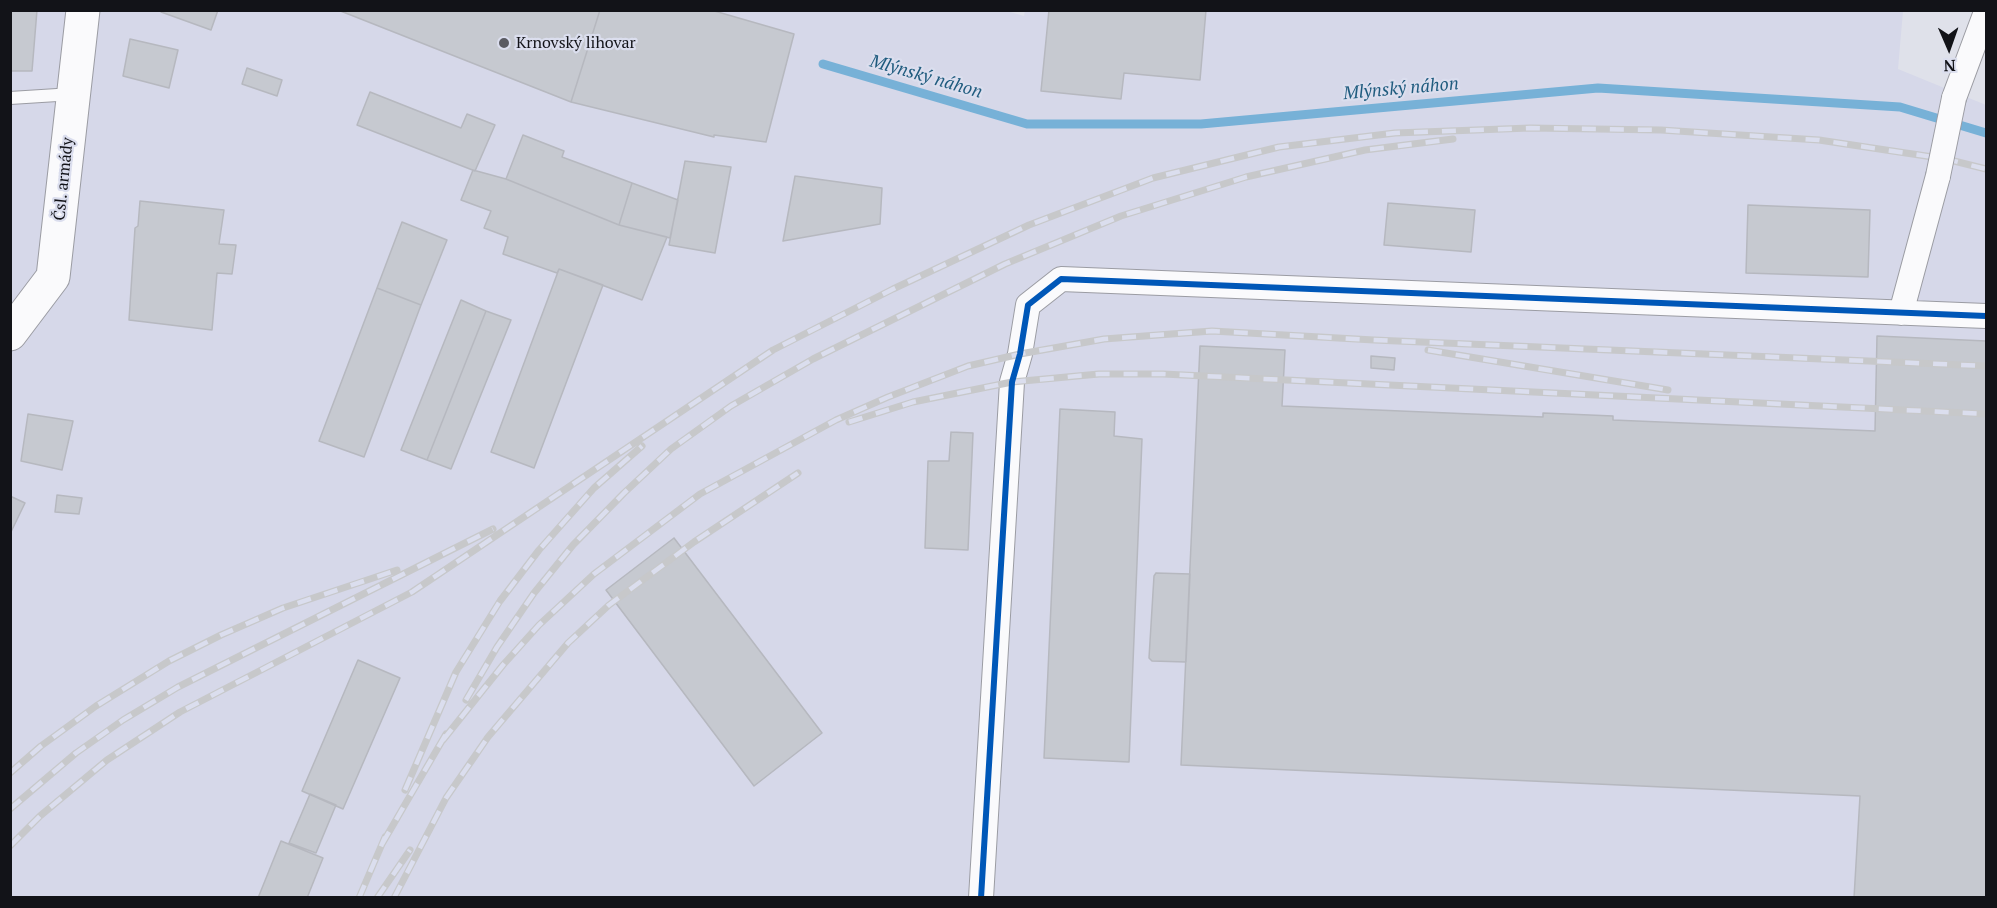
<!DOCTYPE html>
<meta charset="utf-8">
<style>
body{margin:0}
#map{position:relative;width:1997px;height:908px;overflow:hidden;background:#dfe1ea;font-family:"PT Serif",serif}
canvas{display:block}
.frame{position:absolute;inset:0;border:12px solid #121318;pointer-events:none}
.north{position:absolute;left:1919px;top:18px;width:60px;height:60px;-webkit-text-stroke:4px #dbdeee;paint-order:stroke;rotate:178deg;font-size:16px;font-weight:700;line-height:24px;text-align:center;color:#121318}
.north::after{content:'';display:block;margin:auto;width:21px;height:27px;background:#121318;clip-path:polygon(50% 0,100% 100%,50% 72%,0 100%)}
</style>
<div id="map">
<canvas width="1997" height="908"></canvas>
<div class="frame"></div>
<div class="north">N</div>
</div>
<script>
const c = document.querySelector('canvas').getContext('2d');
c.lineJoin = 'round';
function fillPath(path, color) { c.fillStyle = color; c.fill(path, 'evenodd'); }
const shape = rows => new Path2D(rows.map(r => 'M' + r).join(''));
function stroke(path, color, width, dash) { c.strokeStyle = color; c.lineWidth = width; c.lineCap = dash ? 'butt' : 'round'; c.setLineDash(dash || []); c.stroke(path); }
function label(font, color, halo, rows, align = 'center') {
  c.font = font + ' "PT Serif",serif'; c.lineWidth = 4.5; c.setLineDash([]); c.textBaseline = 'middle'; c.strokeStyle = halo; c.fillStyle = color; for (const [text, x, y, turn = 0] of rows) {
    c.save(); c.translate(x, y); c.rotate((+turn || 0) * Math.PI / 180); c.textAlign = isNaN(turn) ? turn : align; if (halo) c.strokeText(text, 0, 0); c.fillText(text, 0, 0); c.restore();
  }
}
fillPath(shape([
 [1003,10,1024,16,1025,10,1903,11,1898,69,1986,105,1986,897,11,897,10,11]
]), '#d6d8e9');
stroke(shape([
 [823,64,1027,124,1201,124,1598,88,1900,107,1986,133]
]), '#77b1d7', 9);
const building = shape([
 [10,10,37,10,32,71,10,71,10,10],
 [162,10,218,10,211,30,161,12,162,10],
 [338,10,600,10,571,102,338,10],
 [600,10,711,10,794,34,766,142,714,135,714,137,571,102,600,10],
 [1049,10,1206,10,1200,80,1124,73,1121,99,1041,91,1049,10],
 [130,39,178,50,169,88,123,76,130,39],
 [247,68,282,80,277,96,242,84,247,68],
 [370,92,461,128,467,114,495,125,475,171,357,125,370,92],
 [523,135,564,151,562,157,632,183,619,225,506,179,523,135],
 [685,161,731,167,715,253,669,245,685,161],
 [473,170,506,179,619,225,667,237,642,300,559,269,557,273,503,254,508,237,484,228,491,211,461,200,473,170],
 [795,176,882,188,880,224,783,241,795,176],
 [632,183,678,200,670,238,619,225,632,183],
 [140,201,224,210,219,244,236,245,232,274,217,273,212,330,129,320,135,228,138,226,140,201],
 [1388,203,1475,210,1471,252,1384,245,1388,203],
 [1748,205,1870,210,1868,277,1746,273,1748,205],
 [402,222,447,240,421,305,377,288,402,222],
 [559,269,603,285,534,468,491,452,559,269],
 [377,288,421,305,364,457,319,441,377,288],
 [461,300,486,311,427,460,401,450,461,300],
 [486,311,511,320,451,469,427,460,486,311],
 [1877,336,1986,341,1986,898,1854,898,1860,796,1181,765,1200,346,1285,350,1282,406,1543,417,1543,413,1613,416,1613,420,1875,431,1877,336],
 [1371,356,1395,358,1394,370,1371,368,1371,356],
 [1060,409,1115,412,1114,436,1142,439,1129,762,1044,758,1060,409],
 [28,414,73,421,62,470,21,461,28,414],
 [951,432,973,433,968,550,925,548,928,461,949,461,951,432],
 [57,495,82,498,79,514,55,512,57,495],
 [10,496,25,503,10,534,10,496],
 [674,538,822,733,754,786,606,590,674,538],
 [1156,573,1190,574,1186,662,1152,661,1149,658,1154,576,1156,573],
 [358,660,400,678,343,809,302,791,358,660],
 [310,794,336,805,316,853,289,843,310,794],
 [281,841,323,858,307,898,258,898,281,841]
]);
fillPath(building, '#c6c9d0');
stroke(building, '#b6b8bf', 1.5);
const service = shape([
 [10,98,73,94]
]);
const minor = shape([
 [1954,98,1986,12],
 [1901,313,1938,176],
 [981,898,1012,382,1020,354,1028,305,1061,279,1986,316]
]);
const secondary = shape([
 [10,334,53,277,83,10]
]);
stroke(service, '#9b9ca3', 14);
stroke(minor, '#9b9ca3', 26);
stroke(secondary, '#9b9ca3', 35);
stroke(service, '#fafafc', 12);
stroke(minor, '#fafafc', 24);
stroke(secondary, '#fafafc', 33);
const rail = shape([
 [1428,350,1668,390],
 [849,422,913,402,1012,382,1099,374,1163,374,1986,414],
 [466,700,497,647,534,593,573,545,624,493,671,449,731,406,813,359,1005,264,1121,216,1246,177,1365,150,1453,139],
 [443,740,503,665,539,625,594,574,700,494,836,420,888,397,968,366,1020,354,1104,339,1212,331,1374,340,1986,366],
 [10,773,41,746,96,706,169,661,221,635,283,608,397,570],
 [405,790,456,672,500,601,539,550,594,488,642,446],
 [10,809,76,753,123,720,178,687,493,529],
 [382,844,446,734],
 [10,846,40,816,107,760,180,712,412,592,773,350,893,289,1029,225,1153,178,1279,147,1395,133,1530,128,1661,130,1819,140,1946,159,1986,169],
 [359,898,385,837],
 [377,898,410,850],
 [394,898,446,798,488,737,568,643,609,605,694,542,798,473]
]);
stroke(rail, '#c7c8ca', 7);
stroke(rail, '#dbdeee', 4.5, [14]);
const minorBridge = shape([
 [1938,176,1954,98]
]);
stroke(minorBridge, '#9b9ca3', 26, []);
stroke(minorBridge, '#fafafc', 24);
stroke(shape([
 [981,898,1012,382,1020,354,1028,305,1061,279,1986,316]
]), '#0057b8', 6);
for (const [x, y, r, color] of [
 [504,43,6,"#5a5b62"]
]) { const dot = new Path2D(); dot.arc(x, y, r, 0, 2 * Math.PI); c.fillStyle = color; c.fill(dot); stroke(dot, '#dbdeee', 2); }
label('16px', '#121318', '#dbdeee', [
 ["Krnovský lihovar",516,43]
], 'left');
label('16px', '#121318', '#dbdeee', [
 ["Čsl. armády",64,179,-84]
]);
label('italic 18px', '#1f5b7e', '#dbdeee', [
 ["Mlýnský náhon",926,77,16],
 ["Mlýnský náhon",1401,89,-5]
]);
</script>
